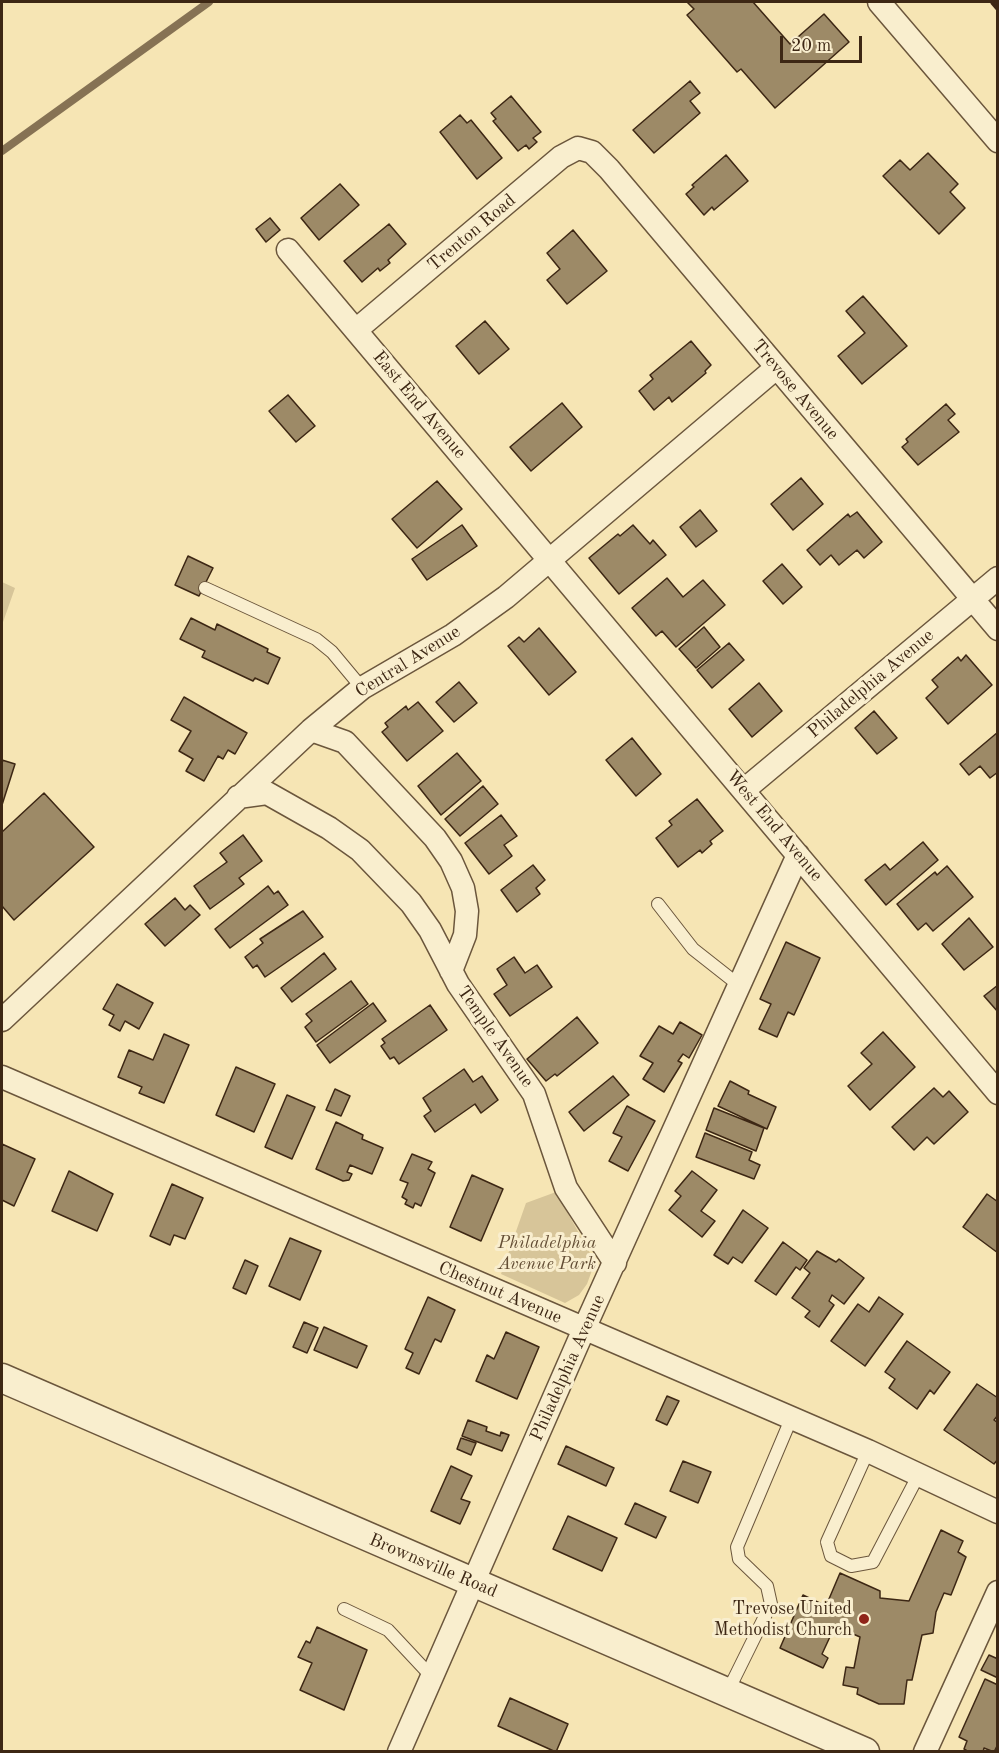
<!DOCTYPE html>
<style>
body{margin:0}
#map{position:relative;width:999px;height:1753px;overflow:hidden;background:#f6e5b4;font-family:"Old Standard TT",serif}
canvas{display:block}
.frame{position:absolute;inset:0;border:3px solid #3d2714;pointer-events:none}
.scale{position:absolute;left:780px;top:36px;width:82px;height:27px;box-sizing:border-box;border:3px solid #3d2714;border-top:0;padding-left:8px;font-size:18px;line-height:21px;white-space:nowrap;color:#3d2714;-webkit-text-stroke:4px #f9eece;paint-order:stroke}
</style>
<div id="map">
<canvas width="999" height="1753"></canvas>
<div class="frame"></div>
<div class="scale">20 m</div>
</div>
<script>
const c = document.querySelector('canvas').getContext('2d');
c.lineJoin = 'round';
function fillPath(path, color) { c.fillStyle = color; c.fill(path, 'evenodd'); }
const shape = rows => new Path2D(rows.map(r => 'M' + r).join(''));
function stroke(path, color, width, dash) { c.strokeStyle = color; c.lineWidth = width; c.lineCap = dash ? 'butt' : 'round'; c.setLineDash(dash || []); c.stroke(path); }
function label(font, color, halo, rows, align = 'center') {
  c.font = font + ' "Old Standard TT",serif'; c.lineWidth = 6; c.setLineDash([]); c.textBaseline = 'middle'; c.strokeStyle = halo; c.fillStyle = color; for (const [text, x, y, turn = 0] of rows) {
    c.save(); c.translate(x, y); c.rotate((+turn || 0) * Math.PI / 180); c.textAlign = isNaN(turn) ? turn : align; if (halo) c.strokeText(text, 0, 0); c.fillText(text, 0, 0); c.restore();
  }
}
fillPath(shape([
 [2,582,15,588,2,625],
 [556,1192,595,1262,587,1284,579,1295,565,1303,501,1274,526,1203]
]), '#d7c599');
stroke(shape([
 [2,151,209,2]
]), '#867254', 8);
const building = shape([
 [687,2,753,2,790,44,824,14,849,42,775,108,741,69,737,72,687,15,694,9,687,2],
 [690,81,700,93,690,101,700,113,654,153,633,130,690,81],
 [511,96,541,132,533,138,537,142,529,149,526,145,518,151,493,121,496,119,491,113,511,96],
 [460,115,467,123,471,120,502,158,477,179,440,132,460,115],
 [928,153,958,184,950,192,965,208,939,234,883,176,900,160,910,170,928,153],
 [726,155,748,181,714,210,712,207,704,215,686,194,694,187,692,185,726,155],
 [340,184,359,205,319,240,301,218,340,184],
 [270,218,280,230,266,242,256,229,270,218],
 [389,224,406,244,388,260,390,263,380,271,378,268,362,282,344,261,389,224],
 [573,230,607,271,567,304,547,280,560,269,547,253,573,230],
 [863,296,907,346,862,384,838,356,865,333,846,311,863,296],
 [485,321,509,349,479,374,456,346,485,321],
 [691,341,711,365,705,371,706,373,672,402,669,397,654,410,639,391,653,379,650,375,691,341],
 [288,395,315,426,296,442,269,411,288,395],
 [562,403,582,427,531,471,510,447,562,403],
 [946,404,955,414,948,420,959,432,918,465,902,447,908,442,906,439,946,404],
 [801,478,823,504,793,530,771,504,801,478],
 [437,481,462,509,417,548,392,519,437,481],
 [700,510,717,531,696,547,680,527,700,510],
 [857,512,882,542,864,558,857,550,839,565,831,555,820,565,807,550,848,514,850,517,857,512],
 [462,525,477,546,427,580,412,559,462,525],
 [633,525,650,544,653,540,666,555,619,594,589,558,618,534,620,536,633,525],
 [188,556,213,568,199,596,175,585,188,556],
 [782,564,802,587,783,604,763,581,782,564],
 [667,578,683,597,703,580,725,605,676,647,662,631,656,636,632,608,667,578],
 [191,618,215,630,217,624,268,649,267,652,280,658,268,684,255,678,253,681,202,657,205,651,180,639,191,618],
 [704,627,720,647,696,668,679,649,704,627],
 [539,628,576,672,549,695,508,646,519,637,524,642,539,628],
 [729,643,744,660,712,688,697,670,729,643],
 [966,655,992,685,948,724,926,698,938,687,932,680,958,657,961,661,966,655],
 [459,682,477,703,454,722,436,702,459,682],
 [759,683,782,711,752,737,729,709,759,683],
 [184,697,247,733,235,754,228,750,223,759,218,756,204,781,186,771,193,759,179,751,191,731,171,720,184,697],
 [418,702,443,731,407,761,382,732,388,727,385,723,406,706,408,710,418,702],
 [874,711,897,738,877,754,855,728,874,711],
 [998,732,998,772,990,778,980,766,969,775,960,764,998,732],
 [632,738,661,774,636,796,606,760,632,738],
 [457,753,481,781,441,815,418,786,457,753],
 [2,760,15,764,2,805,2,760],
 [483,786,498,804,460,836,445,819,483,786],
 [44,793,94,847,14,920,2,906,2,832,44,793],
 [697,799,723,831,710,841,712,844,702,853,700,850,678,867,656,838,672,825,669,821,697,799],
 [501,815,517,836,504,845,512,856,489,874,465,843,501,815],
 [243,835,262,861,239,878,244,884,210,909,194,886,227,862,220,853,243,835],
 [923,842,938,860,886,905,865,880,885,864,890,870,923,842],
 [533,865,545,880,536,888,540,894,517,912,501,890,533,865],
 [947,866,973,897,933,931,926,923,918,930,897,904,935,872,937,875,947,866],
 [268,886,274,894,278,891,288,905,230,948,215,929,268,886],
 [175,898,185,910,190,905,200,915,165,946,145,924,175,898],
 [303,911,323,937,265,977,257,965,253,968,245,957,263,943,260,939,303,911],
 [969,918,993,947,964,970,942,944,969,918],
 [786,942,820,958,794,1015,788,1012,777,1037,759,1029,771,1004,760,999,786,942],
 [324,953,336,969,292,1002,281,988,324,953],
 [514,957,525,973,537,965,552,987,510,1016,494,994,507,985,497,969,514,957],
 [351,981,368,1004,316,1042,305,1027,312,1021,306,1014,351,981],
 [117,984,153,1003,139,1029,125,1021,120,1031,109,1025,114,1015,103,1009,117,984],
 [998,985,998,1012,984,996,998,985],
 [373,1003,386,1021,330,1063,317,1045,373,1003],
 [430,1005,447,1030,399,1064,394,1057,390,1059,381,1046,385,1043,382,1039,430,1005],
 [577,1017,598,1043,557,1076,555,1074,546,1081,527,1059,577,1017],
 [680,1022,702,1035,689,1058,683,1054,678,1061,682,1063,664,1092,643,1079,653,1063,640,1056,659,1026,673,1034,680,1022],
 [883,1032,915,1067,870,1110,848,1086,872,1064,861,1053,883,1032],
 [164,1034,189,1045,164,1103,139,1093,142,1087,118,1077,129,1050,153,1060,164,1034],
 [236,1067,275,1084,254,1132,216,1115,236,1067],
 [464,1069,473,1082,482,1076,498,1100,481,1113,475,1104,435,1132,424,1116,431,1111,423,1098,464,1069],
 [613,1076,629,1095,584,1131,569,1112,613,1076],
 [730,1081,749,1091,748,1094,776,1107,767,1129,718,1106,730,1081],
 [934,1088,943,1097,949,1091,968,1112,934,1144,927,1137,914,1150,892,1127,934,1088],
 [335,1089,350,1096,341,1116,326,1110,335,1089],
 [287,1095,315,1107,292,1159,265,1147,287,1095],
 [627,1106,655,1121,628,1171,609,1161,622,1137,613,1133,627,1106],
 [714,1108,764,1128,756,1151,706,1130,714,1108],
 [336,1122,363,1135,362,1139,383,1148,372,1174,350,1165,347,1172,352,1174,349,1180,343,1181,316,1169,336,1122],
 [705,1133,752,1152,749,1160,760,1165,754,1179,696,1157,705,1133],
 [2,1144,35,1159,14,1206,2,1200,2,1144],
 [412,1154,432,1162,428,1169,435,1173,421,1206,415,1203,413,1208,405,1204,407,1200,402,1197,408,1183,400,1180,412,1154],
 [69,1171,113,1194,97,1231,52,1211,69,1171],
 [692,1171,717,1190,701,1211,715,1221,702,1237,669,1210,681,1196,675,1191,692,1171],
 [472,1175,503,1189,481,1241,450,1227,472,1175],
 [172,1184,203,1198,185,1239,174,1235,170,1245,150,1236,172,1184],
 [987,1194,998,1202,998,1253,963,1227,987,1194],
 [743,1210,768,1228,742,1263,733,1257,728,1264,714,1255,743,1210],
 [290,1238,321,1251,300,1300,269,1286,290,1238],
 [783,1242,807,1260,800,1270,796,1267,776,1295,755,1281,783,1242],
 [817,1251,836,1262,839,1259,864,1278,844,1304,832,1295,829,1301,834,1305,819,1327,805,1317,810,1311,792,1298,810,1273,804,1268,817,1251],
 [245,1260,258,1266,246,1294,233,1288,245,1260],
 [428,1297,455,1310,441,1342,435,1339,419,1374,406,1368,413,1353,405,1349,428,1297],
 [879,1297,903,1314,865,1366,831,1341,858,1304,869,1312,879,1297],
 [304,1322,318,1328,307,1353,293,1347,304,1322],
 [324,1327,367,1346,357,1368,314,1350,324,1327],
 [506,1332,539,1347,517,1399,476,1381,487,1355,494,1359,506,1332],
 [907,1341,950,1372,934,1394,930,1390,917,1409,889,1388,895,1379,885,1372,907,1341],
 [977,1384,998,1398,998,1415,994,1420,998,1423,998,1459,994,1464,944,1430,977,1384],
 [667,1396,679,1401,667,1425,656,1420,667,1396],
 [468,1420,487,1427,486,1431,500,1436,501,1432,509,1435,502,1451,462,1436,468,1420],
 [461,1438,476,1443,471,1455,457,1449,461,1438],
 [566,1446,614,1468,606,1486,558,1464,566,1446],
 [683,1461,711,1472,698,1503,670,1491,683,1461],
 [451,1466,472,1476,461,1499,470,1502,460,1524,431,1511,451,1466],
 [635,1503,666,1517,656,1538,625,1524,635,1503],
 [568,1516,617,1538,602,1571,553,1549,568,1516],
 [941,1530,963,1541,958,1552,966,1557,951,1595,944,1593,936,1612,933,1633,922,1635,912,1680,907,1680,904,1704,879,1704,857,1694,858,1688,843,1685,846,1667,854,1668,860,1637,835,1626,822,1654,828,1658,823,1668,780,1648,803,1595,826,1606,840,1573,880,1591,880,1598,909,1601,941,1530],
 [317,1627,367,1650,344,1710,300,1690,312,1663,298,1657,306,1641,310,1643,317,1627],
 [989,1655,998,1659,998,1678,981,1670,989,1655],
 [985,1679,998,1685,998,1744,994,1752,984,1748,983,1752,969,1752,964,1749,967,1741,959,1737,985,1679],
 [510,1698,568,1724,556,1752,498,1726,510,1698]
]);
fillPath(building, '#9d8a67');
stroke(building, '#3d2714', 1.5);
const service = shape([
 [205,588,316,639,332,652,362,688],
 [658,904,693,949,740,986],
 [868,1451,827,1542,831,1556,851,1566,873,1562,919,1474],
 [344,1609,388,1630,431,1676],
 [727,1693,771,1604,767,1586,739,1559,737,1547,791,1419]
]);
const minor = shape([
 [879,2,998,141],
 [288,250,998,1093],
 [356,330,561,157,578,148,592,152,609,169,998,629],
 [311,730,345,742,435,838,451,861,463,888,467,911,465,935,451,971],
 [744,790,998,578],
 [238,797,267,793,329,828,360,850,411,903,430,930,458,984,534,1094,566,1188,615,1263],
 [2,1020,311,730,362,688,453,635,506,597,776,368],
 [2,1077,868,1451,998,1512],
 [399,1752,584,1329,798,855],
 [925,1752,998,1592]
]);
const tertiary = shape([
 [2,1378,865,1752]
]);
stroke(service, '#6b563c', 14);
stroke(minor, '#6b563c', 25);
stroke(tertiary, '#6b563c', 31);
stroke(service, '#f9eece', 12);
stroke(minor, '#f9eece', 22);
stroke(tertiary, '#f9eece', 28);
stroke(shape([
 [992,2,998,9]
]), '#3d2714', 4.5, [10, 10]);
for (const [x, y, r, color] of [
 [864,1619,6,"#8f2418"]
]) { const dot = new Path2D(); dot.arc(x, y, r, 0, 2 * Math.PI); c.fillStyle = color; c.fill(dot); stroke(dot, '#f9eece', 2); }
label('18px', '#3d2714', '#f9eece', [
 ["Trenton Road",472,233,-40],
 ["Trevose Avenue",795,390,50],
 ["East End Avenue",419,405,50],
 ["Central Avenue",408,662,-32],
 ["Philadelphia Avenue",871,684,-40],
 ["West End Avenue",774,826,50],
 ["Temple Avenue",495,1037,55],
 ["Chestnut Avenue",500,1293,23],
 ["Philadelphia Avenue",568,1368,-66],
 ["Brownsville Road",433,1566,23]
]);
label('italic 18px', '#644e35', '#f9eece', [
 ["Philadelphia",547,1243],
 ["Avenue Park",547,1264]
]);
label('18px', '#3d2714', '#f9eece', [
 ["Trevose United",852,1609],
 ["Methodist Church",852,1630]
], 'right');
</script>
